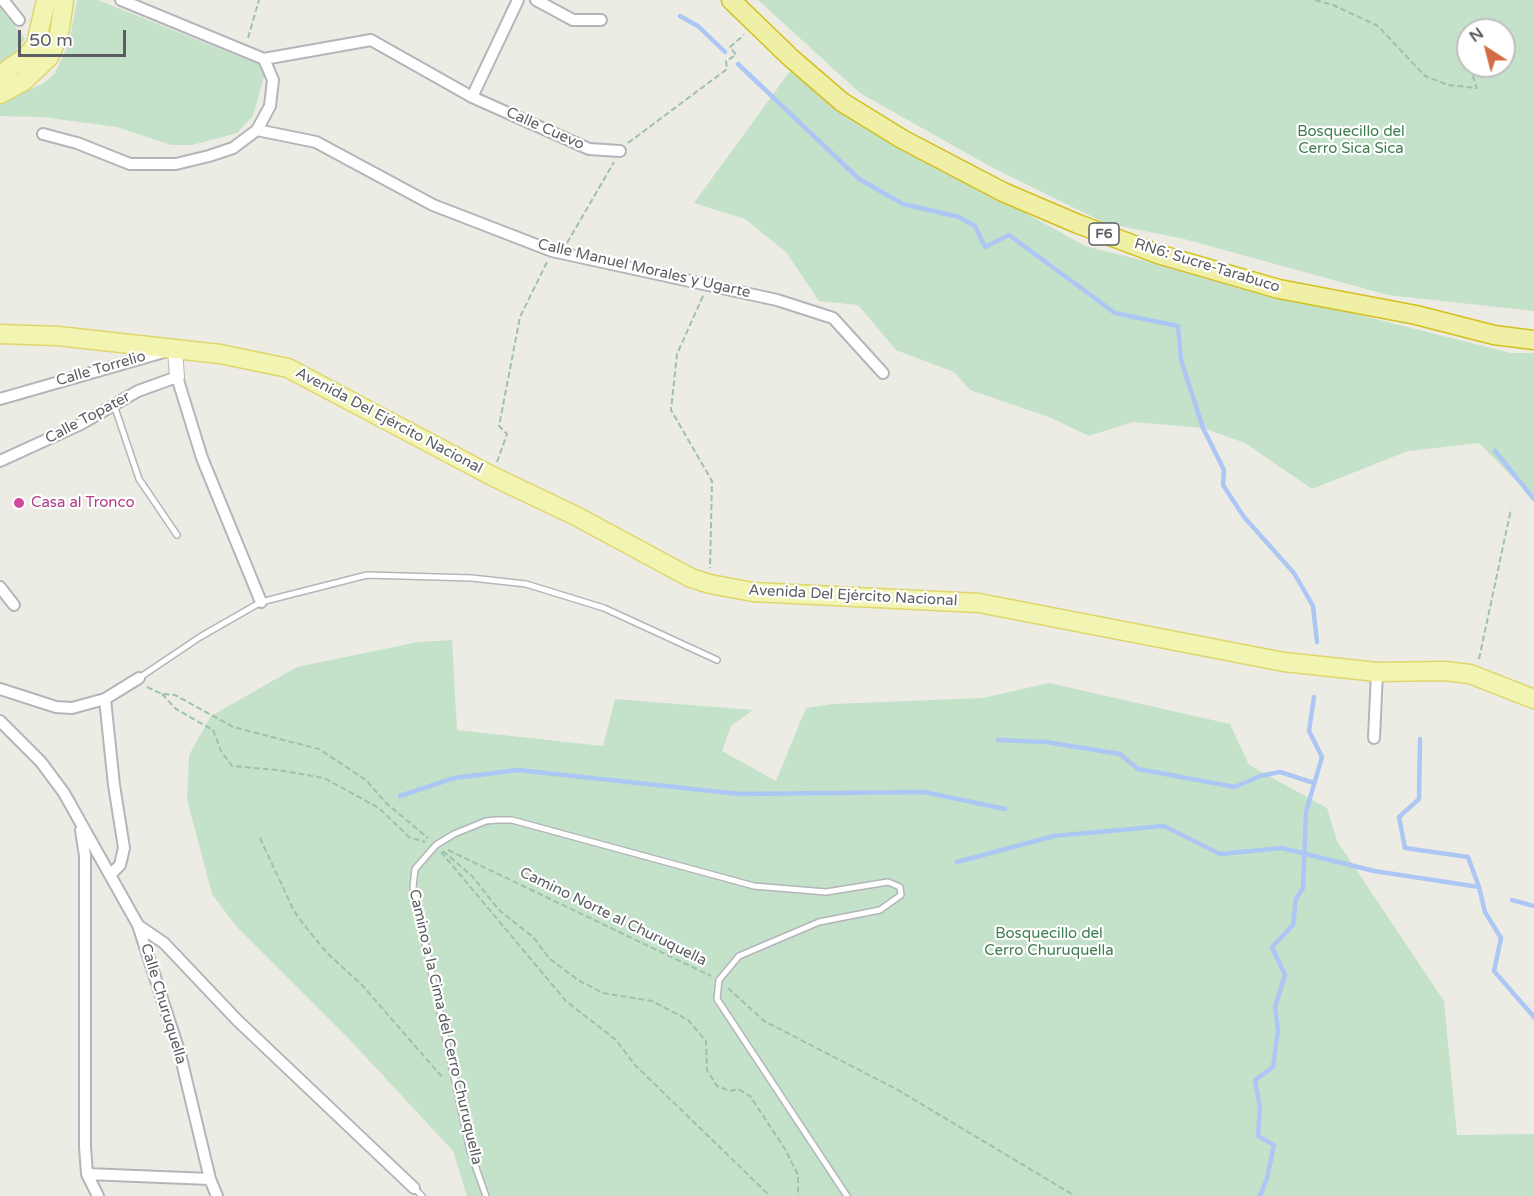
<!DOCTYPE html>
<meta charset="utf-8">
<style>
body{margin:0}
#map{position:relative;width:1534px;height:1196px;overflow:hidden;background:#edece4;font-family:"Varela Round",sans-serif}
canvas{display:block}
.north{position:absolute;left:1456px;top:18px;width:60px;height:60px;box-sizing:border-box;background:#fff;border:2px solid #bebfc1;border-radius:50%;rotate:324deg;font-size:16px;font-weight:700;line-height:24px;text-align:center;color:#5c5e63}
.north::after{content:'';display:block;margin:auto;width:21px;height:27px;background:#d36c45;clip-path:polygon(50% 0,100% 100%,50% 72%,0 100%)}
.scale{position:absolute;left:18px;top:30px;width:108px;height:27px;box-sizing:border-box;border:3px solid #5c5e63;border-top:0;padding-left:8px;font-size:18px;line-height:21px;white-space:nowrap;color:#5c5e63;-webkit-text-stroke:4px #fff;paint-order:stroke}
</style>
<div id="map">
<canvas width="1534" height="1196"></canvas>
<div class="north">N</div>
<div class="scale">50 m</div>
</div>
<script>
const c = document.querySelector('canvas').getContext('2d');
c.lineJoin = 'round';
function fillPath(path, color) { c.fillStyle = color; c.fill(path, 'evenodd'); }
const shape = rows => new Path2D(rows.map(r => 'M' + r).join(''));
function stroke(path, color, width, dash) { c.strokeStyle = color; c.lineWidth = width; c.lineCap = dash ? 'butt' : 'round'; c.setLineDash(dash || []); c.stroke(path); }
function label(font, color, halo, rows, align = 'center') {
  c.font = font + ' "Varela Round",sans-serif'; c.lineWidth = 4.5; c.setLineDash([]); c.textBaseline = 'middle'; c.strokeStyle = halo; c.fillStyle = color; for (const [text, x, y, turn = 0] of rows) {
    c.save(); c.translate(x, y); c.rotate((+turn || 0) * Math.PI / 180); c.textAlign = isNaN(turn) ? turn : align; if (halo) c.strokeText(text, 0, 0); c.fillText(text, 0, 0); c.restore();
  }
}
fillPath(shape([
 [77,0,98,0,260,65,265,73,253,116,237,133,192,145,171,145,117,127,42,117,0,116,0,103,44,83,55,73,69,44],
 [758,0,1534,0,1534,311,1388,295,1184,239,1105,223,993,168,860,93],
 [1468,30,1504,30,1504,66,1468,66],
 [0,8,25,39,14,53,0,63],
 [790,71,849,115,1085,246,1511,353,1534,353,1534,499,1479,443,1408,451,1312,489,1245,443,1203,428,1133,422,1089,436,1049,417,970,390,954,372,896,350,858,305,819,301,786,252,745,219,694,203],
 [452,640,457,730,603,746,615,699,753,710,731,726,722,751,776,781,806,708,833,704,983,698,1049,683,1230,724,1249,765,1327,808,1337,841,1444,1001,1457,1135,1534,1134,1534,1196,467,1196,453,1151,349,1039,236,926,212,894,187,799,189,755,211,716,297,667,418,642]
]), '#c4e1ca');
stroke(shape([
 [680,16,698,26,725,52],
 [738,64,859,179,903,204,959,217,975,226,985,247,1009,235,1115,313,1178,326,1181,360,1203,428,1224,470,1223,485,1244,517,1294,573,1313,606,1317,642],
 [1495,451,1534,499],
 [1420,739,1419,799,1399,817,1405,848,1468,857,1479,887,1485,912,1501,938,1494,971,1534,1017],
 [998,740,1046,742,1120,754,1138,769,1235,787,1260,776,1280,772,1314,783],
 [400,796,454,778,518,770,739,794,924,792,1005,809],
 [957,862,1054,836,1164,826,1220,854,1282,848,1374,871,1479,887],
 [1512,900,1534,906],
 [1260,1196,1267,1178,1274,1145,1258,1136,1260,1108,1255,1080,1273,1067,1278,1030,1275,1007,1285,975,1272,947,1293,925,1296,899,1303,888,1306,812,1322,757,1309,731,1314,697]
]), '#adc7f4', 4.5);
const service = shape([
 [114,405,139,479,177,535],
 [139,678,200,637,261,602,367,575,472,578,526,584,604,608,717,660],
 [414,1188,422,1196],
 [486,1196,470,1151,413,887,415,869,436,845,454,834,486,821,497,820,512,820,754,886,826,892,888,882,900,887,901,895,880,910,819,922,739,956,719,980,717,999,847,1196]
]);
const minor = shape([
 [3,0,19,20],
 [121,0,264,59,371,40,472,97,589,149,620,151],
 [536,0,573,20,601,20],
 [472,97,518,0],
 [257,130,316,142,433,205,552,251,777,300,833,318,883,373],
 [43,134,77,143,130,164,176,164,209,156,233,148,257,130,270,106,273,80,264,59],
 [0,399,164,352],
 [0,461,81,424,138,391,177,377,202,458,261,602],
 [0,587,14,605],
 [0,689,56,707,72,708,105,699,139,678],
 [105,699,114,785,124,848,120,865,110,875],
 [0,721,41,762,64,793,138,925,180,1054,210,1179,217,1196],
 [1374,738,1377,672],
 [81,830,85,856,85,1147,87,1174,98,1196],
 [139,926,164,943,237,1020,414,1188],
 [87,1174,210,1179]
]);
const tertiary = shape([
 [175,349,177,377]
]);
const primary = shape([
 [0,75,27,56,36,44,46,0],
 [0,94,24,81,49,57,59,35,64,0],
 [0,334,58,336,220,354,288,368,492,476,576,516,691,578,710,584,753,592,979,603,1284,662,1377,672,1445,671,1470,674,1534,699]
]);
const trunk = shape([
 [731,0,791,58,842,102,902,139,1003,192,1078,224,1158,254,1279,289,1416,315,1494,335,1534,340]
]);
stroke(service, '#b4b5ba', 8);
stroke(minor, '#b4b5ba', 14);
stroke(tertiary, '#b4b5ba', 16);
stroke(primary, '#dfd56b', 21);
stroke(trunk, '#d4bf1d', 21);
stroke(shape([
 [1315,0,1333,5,1378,26,1425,76,1448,85,1477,88,1469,66],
 [248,38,259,0],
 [1466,55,1468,62],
 [628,143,727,69,726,61,736,55,730,47,744,35],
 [567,243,614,162],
 [703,296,677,354,671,410,712,481,710,568],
 [497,462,507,434,499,426,520,317,547,262],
 [1479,659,1511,509],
 [147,687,162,694,175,695,233,727,319,749,366,780,386,803,428,838],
 [162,694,176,709,213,730,221,751,232,766,278,770,324,778,379,808,409,837,425,842],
 [260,838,294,911,304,925,328,954,362,985,443,1078],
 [448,850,711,976],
 [443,851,472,876,499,910,533,937,550,959,578,980,603,993,652,1001,688,1020,706,1041,707,1070,717,1086,730,1091,738,1089,750,1096,785,1149,798,1175,798,1196],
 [441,852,566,1001,616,1040,635,1065,770,1196],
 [728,988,764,1021,898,1090,1075,1196]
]), '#9ec1af', 2, [6, 3]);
stroke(service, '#fff', 5);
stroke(minor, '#fff', 10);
stroke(tertiary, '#fff', 14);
stroke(primary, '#f2f4b2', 18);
stroke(trunk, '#f0efa6', 18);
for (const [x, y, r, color] of [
 [19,503,6,"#d1479c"]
]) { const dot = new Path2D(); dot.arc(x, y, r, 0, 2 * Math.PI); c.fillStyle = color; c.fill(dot); stroke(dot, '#fff', 2); }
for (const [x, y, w] of [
 [1104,234,30]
]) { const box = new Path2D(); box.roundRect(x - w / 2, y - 11, w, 22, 4.5); c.fillStyle = '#fff'; c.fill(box); stroke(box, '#5c5e63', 1.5); }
label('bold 14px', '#5c5e63', null, [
 ["F6",1104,234]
]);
label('15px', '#5c5e63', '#fff', [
 ["Calle Cuevo",545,129,24],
 ["RN6: Sucre-Tarabuco",1207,266,17],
 ["Calle Manuel Morales y Ugarte",644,269,13],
 ["Calle Torrelio",101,369,-16],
 ["Calle Topater",88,418,-28],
 ["Avenida Del Ejército Nacional",389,421,28],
 ["Avenida Del Ejército Nacional",853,596,3],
 ["Camino Norte al Churuquella",613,917,26],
 ["Calle Churuquella",163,1004,73],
 ["Camino a la Cima del Cerro Churuquella",445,1027,77]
]);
label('15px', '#407e4f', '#fff', [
 ["Bosquecillo del",1351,132],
 ["Cerro Sica Sica",1351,149],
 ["Bosquecillo del",1049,934],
 ["Cerro Churuquella",1049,951]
]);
label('15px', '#b23c85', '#fff', [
 ["Casa al Tronco",31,503]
], 'left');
</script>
